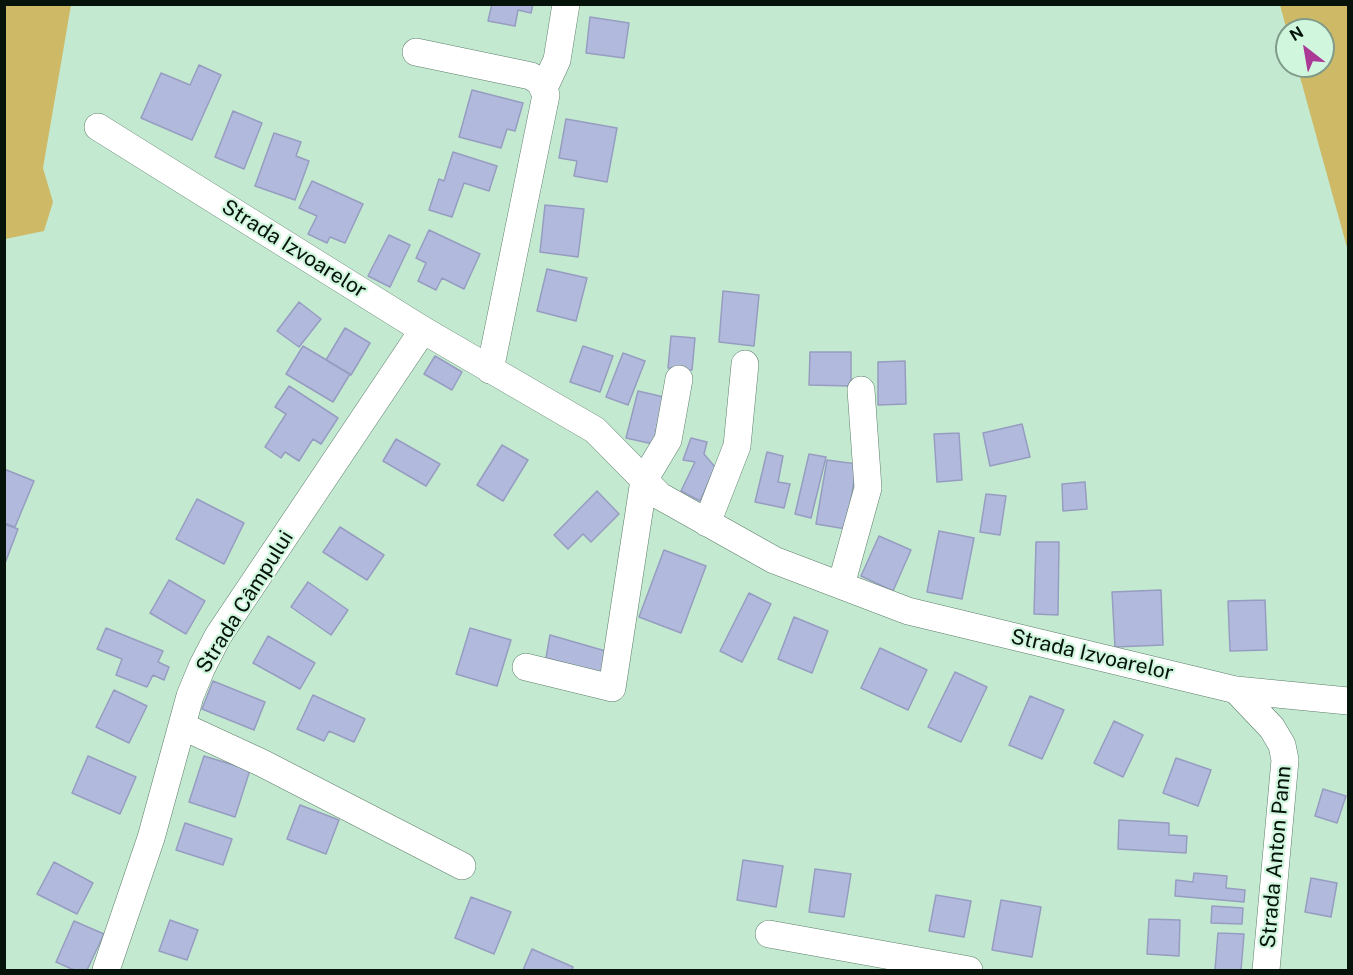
<!DOCTYPE html>
<meta charset="utf-8">
<style>
body{margin:0}
#map{position:relative;width:1353px;height:975px;overflow:hidden;background:#c4e9d1;font-family:"Public Sans",sans-serif}
canvas{display:block}
.frame{position:absolute;inset:0;border:6px solid #06130a;pointer-events:none}
.north{position:absolute;left:1275px;top:18px;width:60px;height:60px;box-sizing:border-box;background:#d1f6de;border:2px solid #809b89;border-radius:50%;rotate:329deg;font-size:16px;font-weight:700;line-height:24px;text-align:center;color:#06130a}
.north::after{content:'';display:block;margin:auto;width:21px;height:27px;background:#ab3a96;clip-path:polygon(50% 0,100% 100%,50% 72%,0 100%)}
</style>
<div id="map">
<canvas width="1353" height="975"></canvas>
<div class="frame"></div>
<div class="north">N</div>
</div>
<script>
const c = document.querySelector('canvas').getContext('2d');
c.lineJoin = 'round';
function fillPath(path, color) { c.fillStyle = color; c.fill(path, 'evenodd'); }
const shape = rows => new Path2D(rows.map(r => 'M' + r).join(''));
function stroke(path, color, width, dash) { c.strokeStyle = color; c.lineWidth = width; c.lineCap = dash ? 'butt' : 'round'; c.setLineDash(dash || []); c.stroke(path); }
function label(font, color, halo, rows, align = 'center') {
  c.font = font + ' "Public Sans",sans-serif'; c.lineWidth = 4.5; c.setLineDash([]); c.textBaseline = 'middle'; c.strokeStyle = halo; c.fillStyle = color; for (const [text, x, y, turn = 0] of rows) {
    c.save(); c.translate(x, y); c.rotate((+turn || 0) * Math.PI / 180); c.textAlign = isNaN(turn) ? turn : align; if (halo) c.strokeText(text, 0, 0); c.fillText(text, 0, 0); c.restore();
  }
}
fillPath(shape([
 [5,4,71,5,43,168,53,202,44,231,5,239],
 [1280,5,1348,5,1348,251,1297,66,1323,66,1323,30,1287,31]
]), '#cdb966');
const building = shape([
 [492,4,533,4,531,13,518,10,515,26,488,21,492,4],
 [590,17,629,23,624,58,586,53,590,17],
 [199,65,221,75,192,140,141,118,161,73,190,85,199,65],
 [472,90,523,103,515,131,507,129,501,148,459,137,472,90],
 [233,111,262,123,244,169,215,157,233,111],
 [566,119,617,128,607,182,574,176,577,161,559,158,566,119],
 [274,133,301,142,296,156,309,161,295,200,255,186,274,133],
 [453,152,497,166,489,191,464,183,452,217,429,210,439,179,444,181,453,152],
 [312,181,363,204,345,243,330,237,327,243,308,234,317,216,299,208,312,181],
 [545,205,584,209,578,257,540,252,545,205],
 [429,230,480,254,464,289,442,278,436,290,418,281,426,263,416,258,429,230],
 [389,235,410,245,390,287,368,276,389,235],
 [547,269,587,278,576,321,537,311,547,269],
 [723,291,759,295,754,346,719,342,723,291],
 [299,302,321,319,299,347,277,331,299,302],
 [345,328,370,343,351,375,326,360,345,328],
 [671,336,695,338,692,370,668,368,671,336],
 [303,346,350,374,333,402,286,374,303,346],
 [583,346,613,356,600,392,570,382,583,346],
 [810,352,851,352,851,386,809,385,810,352],
 [623,353,645,361,628,405,606,397,623,353],
 [435,356,462,372,452,390,424,374,435,356],
 [905,361,906,404,878,405,878,362,905,361],
 [289,386,338,418,321,444,313,439,299,461,285,452,281,458,265,447,286,414,275,407,289,386],
 [638,391,664,397,653,444,626,438,638,391],
 [1022,424,1030,457,990,466,983,433,1022,424],
 [959,433,962,480,937,482,934,434,959,433],
 [691,438,707,442,704,454,715,467,700,501,681,491,695,462,683,460,691,438],
 [396,439,440,464,426,486,383,461,396,439],
 [502,445,528,460,503,501,477,485,502,445],
 [767,452,783,456,778,482,790,484,784,508,755,502,767,452],
 [809,454,826,457,811,518,795,514,809,454],
 [827,460,857,464,846,529,816,524,827,460],
 [4,469,34,481,15,527,4,523,4,469],
 [1085,482,1087,509,1063,511,1062,484,1085,482],
 [597,491,619,514,591,542,583,534,568,549,554,535,597,491],
 [986,494,1006,496,1000,535,980,532,986,494],
 [197,499,244,523,224,564,176,539,197,499],
 [4,524,18,529,4,566,4,524],
 [340,527,384,555,367,580,323,552,340,527],
 [939,531,974,538,962,599,927,592,939,531],
 [879,536,911,550,893,591,861,576,879,536],
 [1036,542,1059,542,1058,615,1034,614,1036,542],
 [664,550,706,566,681,633,639,617,664,550],
 [169,580,205,601,186,634,150,613,169,580],
 [308,582,348,610,331,635,291,607,308,582],
 [1161,590,1163,645,1115,647,1112,592,1161,590],
 [749,593,771,604,742,662,720,651,749,593],
 [1265,600,1267,650,1230,651,1228,601,1265,600],
 [794,617,828,631,812,673,778,659,794,617],
 [106,628,163,651,158,662,169,667,164,680,153,675,147,687,116,675,122,659,97,649,106,628],
 [470,628,511,640,497,686,456,674,470,628],
 [550,635,609,652,605,674,546,658,550,635],
 [268,636,315,663,300,689,253,663,268,636],
 [880,648,927,670,908,710,861,688,880,648],
 [955,672,987,687,961,742,928,727,955,672],
 [213,681,265,702,254,730,202,709,213,681],
 [114,690,147,706,129,743,96,727,114,690],
 [313,695,365,719,354,742,329,731,324,741,297,729,313,695],
 [1030,696,1064,710,1042,759,1009,745,1030,696],
 [1114,721,1143,735,1123,777,1094,763,1114,721],
 [88,756,136,777,120,814,72,793,88,756],
 [204,756,250,770,235,817,189,802,204,756],
 [1176,758,1211,770,1198,806,1163,793,1176,758],
 [1323,789,1346,796,1337,823,1315,816,1323,789],
 [300,805,339,820,326,854,287,839,300,805],
 [1119,820,1169,823,1169,835,1187,836,1186,853,1118,849,1119,820],
 [185,823,232,839,223,865,176,850,185,823],
 [743,860,783,866,776,907,737,900,743,860],
 [54,862,93,883,77,914,37,894,54,862],
 [815,869,851,874,844,917,809,912,815,869],
 [1194,873,1227,876,1226,888,1245,890,1244,902,1175,896,1176,880,1193,882,1194,873],
 [1311,878,1337,883,1331,917,1305,912,1311,878],
 [936,895,971,901,964,937,929,931,936,895],
 [471,897,511,912,494,954,455,938,471,897],
 [1001,900,1041,907,1032,957,992,950,1001,900],
 [1212,906,1243,908,1242,924,1211,923,1212,906],
 [1149,919,1180,920,1179,956,1147,954,1149,919],
 [170,920,198,930,187,960,159,951,170,920],
 [74,921,104,934,87,970,74,970,56,962,74,921],
 [1218,933,1244,934,1241,970,1215,970,1218,933],
 [532,949,573,967,572,970,523,970,532,949]
]);
fillPath(building, '#b1b9dc');
stroke(building, '#969dc0', 1.5);
const minor = shape([
 [416,52,531,76,540,82,546,95,490,370],
 [544,88,557,60,566,4],
 [98,127,423,330,595,430,660,496,774,560,908,611,1236,690,1348,701],
 [707,523,737,446,745,364],
 [841,585,868,488,861,390],
 [526,667,612,688,644,480,668,440,679,379],
 [1236,690,1272,728,1282,745,1285,760,1266,970],
 [182,726,262,763,462,866],
 [769,934,969,970],
 [106,970,151,838,190,696,202,667,218,636,423,330]
]);
stroke(minor, '#5c7e69', 28);
stroke(minor, '#fff', 27);
label('21px', '#06130a', '#d1f6de', [
 ["Strada Izvoarelor",294,249,32],
 ["Strada Câmpului",245,602,-58],
 ["Strada Izvoarelor",1092,655,13],
 ["Strada Anton Pann",1276,857,-85]
]);
</script>
